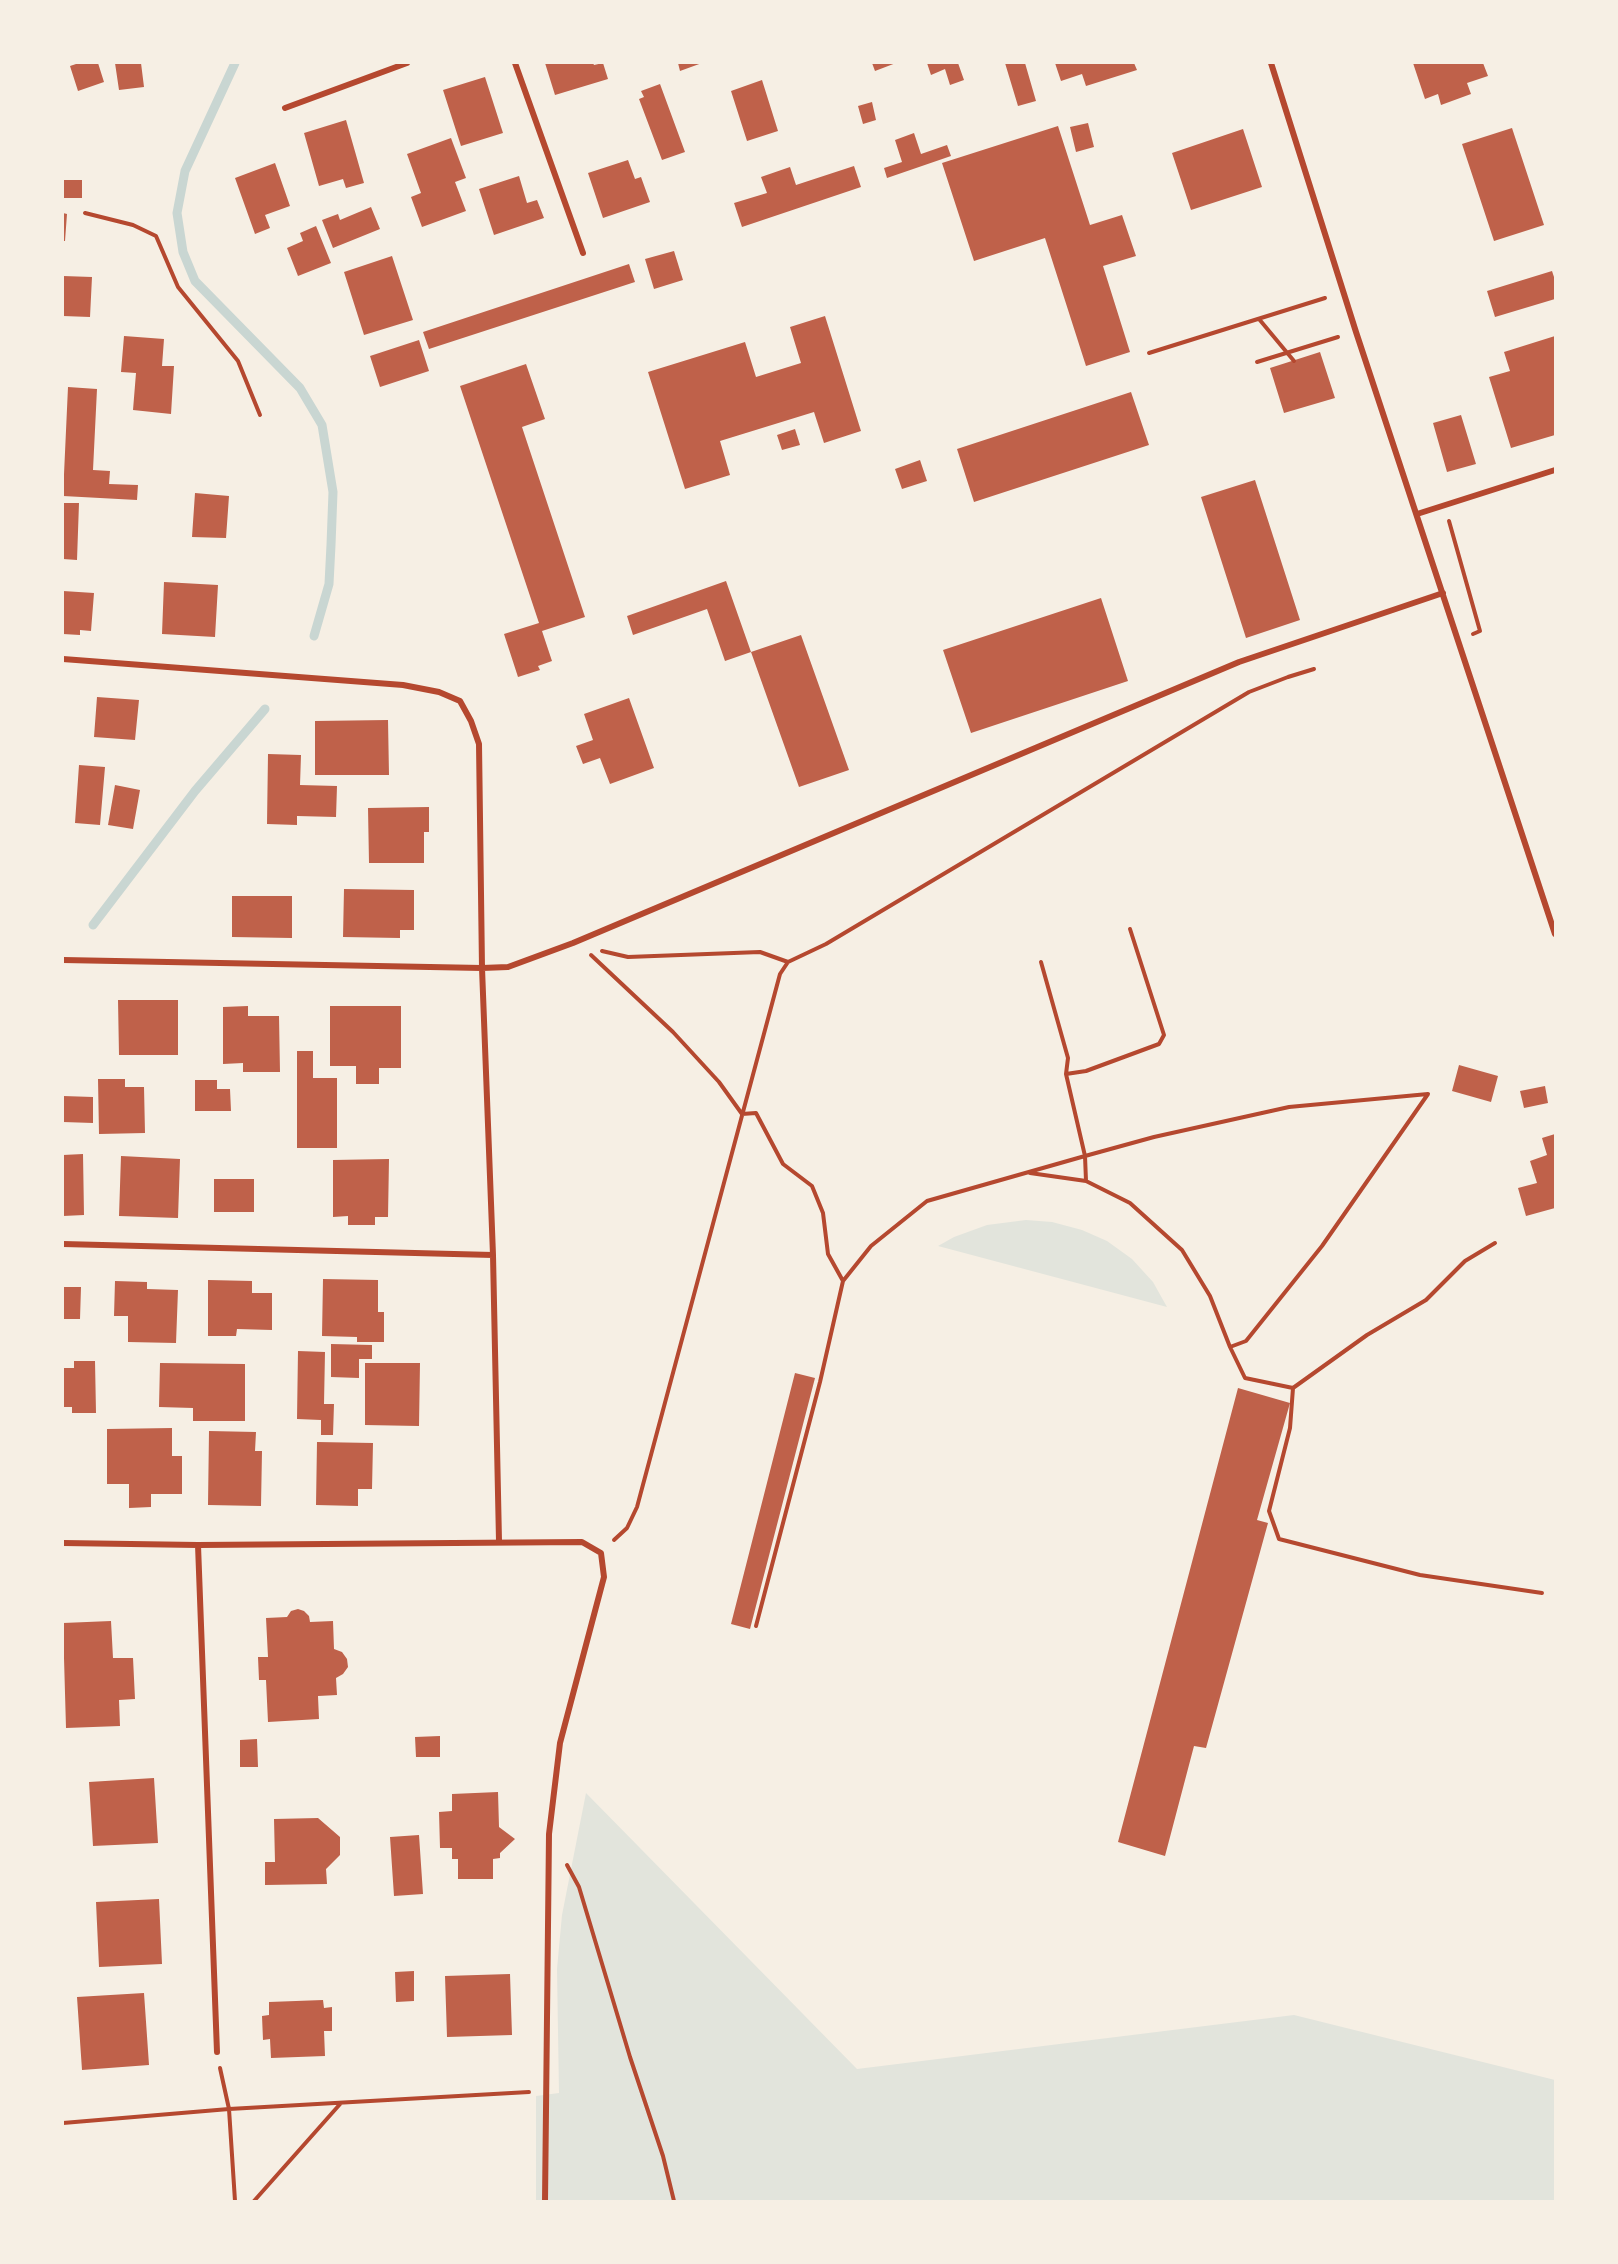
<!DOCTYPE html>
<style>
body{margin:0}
#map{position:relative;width:1618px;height:2264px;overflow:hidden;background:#f6efe4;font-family:"Public Sans",sans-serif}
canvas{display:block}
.frame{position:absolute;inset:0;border:64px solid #f6efe4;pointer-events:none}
</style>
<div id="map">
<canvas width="1618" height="2264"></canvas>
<div class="frame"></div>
</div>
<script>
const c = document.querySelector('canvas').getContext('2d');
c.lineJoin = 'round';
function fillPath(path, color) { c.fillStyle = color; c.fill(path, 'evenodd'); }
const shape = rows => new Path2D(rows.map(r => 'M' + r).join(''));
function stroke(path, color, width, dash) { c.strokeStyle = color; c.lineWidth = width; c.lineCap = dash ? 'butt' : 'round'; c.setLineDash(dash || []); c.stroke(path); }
fillPath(shape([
 [1026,1220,1052,1222,1082,1230,1107,1241,1132,1259,1153,1282,1167,1307,938,1246,954,1237,987,1225],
 [586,1793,857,2069,1294,2015,1555,2080,1555,2201,536,2201,536,2096,559,2093,557,1969,562,1915]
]), '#e2e4dc');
stroke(shape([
 [235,63,185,171,177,213,183,252,195,281,300,388,322,425,333,492,331,545,329,584,314,636],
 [93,925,195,791,265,709]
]), '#c9d6d2', 9);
fillPath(shape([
 [79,63,98,63,104,82,78,91,70,66],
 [115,63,141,63,144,87,119,90],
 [545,63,593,63,594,65,603,63,608,79,555,95],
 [678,63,702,63,680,71],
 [872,63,896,63,875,71],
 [927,63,958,63,964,80,950,85,945,69,931,75],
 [1005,63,1025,63,1036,101,1018,106],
 [1055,63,1134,63,1137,70,1086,86,1082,74,1061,81],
 [1413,63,1483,63,1488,76,1467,83,1471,94,1441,105,1438,94,1425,99],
 [485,77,503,133,461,146,443,90],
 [762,80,778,131,747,141,731,91],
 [660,84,685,152,662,160,639,99,644,97,641,91],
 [872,102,876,120,863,124,858,106],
 [346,120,364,183,346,188,343,179,319,186,304,133],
 [1088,123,1094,147,1076,152,1070,127],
 [1058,126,1090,225,1122,215,1136,256,1103,266,1130,352,1086,366,1045,238,974,261,942,163],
 [1512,128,1544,225,1494,241,1462,144],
 [1243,129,1262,187,1191,210,1172,153],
 [914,133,921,154,947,145,951,156,887,178,884,168,902,162,895,140],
 [451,138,466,178,455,182,466,211,422,227,411,197,421,193,407,154],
 [628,160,635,179,641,177,650,202,603,218,588,173],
 [275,163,290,206,265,215,270,228,255,234,235,178],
 [854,166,861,187,742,227,734,203,767,193,761,177,790,167,796,185],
 [519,176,527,203,537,200,544,218,494,235,479,189],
 [63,180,82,180,82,198,63,198],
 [371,207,380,229,333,248,322,220,338,214,340,220],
 [63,213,67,214,65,241,63,241],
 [316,226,331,263,298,276,287,248,303,241,300,233],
 [674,251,683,280,654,289,645,259],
 [392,256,413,320,364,335,344,272],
 [629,264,635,282,429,349,423,332],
 [1552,271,1555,280,1555,299,1495,317,1487,291],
 [63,276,92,277,90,317,63,316],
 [825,316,861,431,824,443,814,412,720,441,730,475,685,489,648,372,745,342,756,377,801,363,790,327],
 [124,336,164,339,162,366,174,366,171,414,133,410,136,373,121,372],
 [1555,336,1555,435,1511,448,1489,377,1510,371,1504,352],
 [419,340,429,371,380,387,370,356],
 [1320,352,1335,398,1284,413,1270,368],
 [526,364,545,419,522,427,585,617,542,631,552,661,538,666,540,670,518,677,504,634,539,623,460,386],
 [68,387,97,389,93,470,110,471,109,484,138,485,137,500,63,496],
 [1131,392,1149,445,974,502,957,449],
 [1461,415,1476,464,1447,472,1433,423],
 [795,429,800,445,782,450,777,435],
 [920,460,927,481,902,489,895,469],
 [1255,480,1300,620,1246,638,1201,497],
 [195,493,229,496,226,538,192,537],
 [63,503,79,503,77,560,63,559],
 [726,581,751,652,801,635,849,770,799,787,751,652,725,661,707,609,633,635,627,616],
 [164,582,218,585,215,637,162,634],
 [63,591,94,593,91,631,80,630,80,635,63,634],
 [1101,598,1128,681,971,733,943,650],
 [97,697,139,700,135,740,94,737],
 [629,698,654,768,610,784,600,758,583,764,576,746,593,740,584,714],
 [388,720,389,775,315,775,315,721],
 [268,754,301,755,300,785,337,786,336,817,297,816,297,825,267,824],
 [79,765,105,767,100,825,75,823],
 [115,785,140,790,133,829,108,825],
 [429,807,429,832,424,832,424,863,369,863,368,808],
 [344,889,414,890,414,930,400,930,400,938,343,937],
 [232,896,292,896,292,938,232,937],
 [118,1000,178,1000,178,1055,119,1055],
 [248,1006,248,1016,279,1016,280,1072,243,1072,243,1063,223,1064,223,1007],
 [330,1006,401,1006,401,1068,379,1068,379,1084,356,1084,356,1066,330,1066],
 [297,1051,313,1051,313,1078,337,1078,337,1148,297,1148],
 [1459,1065,1498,1076,1491,1102,1452,1091],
 [98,1079,125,1079,125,1087,144,1087,145,1133,99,1134],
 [195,1080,217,1080,217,1089,230,1089,231,1111,195,1111],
 [1545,1086,1548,1103,1524,1108,1520,1091],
 [63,1096,93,1097,93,1123,63,1122],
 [1555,1134,1555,1208,1526,1216,1518,1188,1537,1183,1530,1161,1547,1155,1542,1138],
 [83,1154,84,1215,63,1216,63,1155],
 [121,1156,180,1159,178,1218,119,1216],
 [389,1159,388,1217,375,1217,375,1225,348,1225,348,1216,333,1217,333,1160],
 [214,1179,254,1179,254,1212,214,1212],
 [323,1279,378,1280,378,1312,384,1312,384,1342,357,1342,357,1337,322,1336],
 [208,1280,252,1281,252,1293,272,1293,272,1330,237,1329,236,1336,208,1336],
 [115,1281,147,1282,147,1289,178,1290,176,1343,128,1342,128,1316,114,1316],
 [63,1287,81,1287,80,1319,63,1319],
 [331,1344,372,1345,372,1359,359,1359,359,1378,331,1377],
 [298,1351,325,1352,324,1404,334,1404,333,1435,321,1435,321,1420,297,1419],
 [74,1361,95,1361,96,1413,72,1413,72,1407,63,1407,63,1368,74,1368],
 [160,1363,245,1364,245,1421,193,1421,193,1408,159,1407],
 [365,1363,420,1363,419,1426,365,1425],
 [795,1373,815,1378,750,1629,731,1624],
 [1238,1388,1290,1403,1257,1520,1268,1523,1206,1748,1194,1746,1165,1856,1118,1842],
 [172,1428,172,1456,182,1456,182,1494,151,1494,151,1507,129,1508,129,1484,107,1484,107,1429],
 [209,1431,256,1432,255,1451,262,1451,261,1506,208,1505],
 [317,1442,373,1443,372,1489,358,1489,358,1506,316,1505],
 [298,1609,304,1611,309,1616,310,1622,333,1621,334,1649,342,1652,347,1659,348,1667,343,1674,336,1678,337,1695,318,1696,319,1719,268,1722,266,1680,259,1680,258,1657,268,1657,266,1618,287,1617,291,1611],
 [111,1621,113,1658,133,1658,135,1699,119,1700,120,1726,66,1728,63,1623],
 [440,1736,440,1757,416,1757,415,1737],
 [257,1739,258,1767,240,1767,240,1740],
 [154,1778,158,1843,93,1846,89,1782],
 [498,1792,499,1827,515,1839,500,1853,500,1858,493,1859,493,1879,458,1879,458,1859,452,1859,452,1848,440,1848,439,1812,452,1811,452,1794],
 [318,1818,340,1837,340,1855,326,1869,327,1884,265,1885,265,1862,275,1862,274,1819],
 [419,1835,423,1894,394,1896,390,1837],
 [159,1899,162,1964,99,1967,96,1902],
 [414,1971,414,2001,396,2002,395,1972],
 [510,1974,512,2035,447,2037,445,1976],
 [144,1993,149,2065,82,2070,77,1997],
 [323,2000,324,2008,332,2007,332,2031,324,2031,325,2056,271,2058,270,2039,263,2040,262,2016,269,2015,269,2002]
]), '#bf614a');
stroke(shape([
 [85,213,133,225,156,236,178,287,238,361,260,415],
 [1259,319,1294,361],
 [1149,353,1325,298],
 [1257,362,1338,337],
 [1449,521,1480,631,1473,634],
 [602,951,628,957,760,952,788,962],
 [591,955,673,1032,719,1082,742,1114,756,1113,783,1164,812,1186,823,1213,828,1254,843,1281],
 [1041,962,1068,1058,1066,1074,1085,1156,1154,1137,1289,1107,1428,1094],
 [1066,1074,1086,1071,1159,1044,1164,1035,1130,929],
 [1030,1173,1086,1181],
 [1230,1347,1245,1378,1293,1388,1367,1335,1426,1300,1465,1261,1495,1243],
 [1293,1388,1290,1428,1269,1511,1279,1539,1420,1575,1542,1593],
 [614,1540,627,1528,637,1507,780,974,788,962,826,944,1249,692,1288,677,1314,669],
 [756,1626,820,1382,843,1281,871,1246,927,1201,1085,1156,1086,1181,1130,1203,1182,1250,1210,1296,1230,1347,1246,1341,1322,1246,1428,1094],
 [567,1865,579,1887,630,2057,663,2156,674,2201],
 [63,2123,229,2109,220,2068],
 [235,2201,229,2109,529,2092],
 [254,2201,341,2103]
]), '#b5482f', 4);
stroke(shape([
 [515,63,583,253],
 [1271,63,1356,332,1555,934],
 [285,108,407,63],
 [1417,514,1555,470],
 [63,659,403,685,439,692,460,701,471,721,479,744,482,968,63,960],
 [63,1244,493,1255],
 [499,1541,493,1255,482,968,508,967,573,943,1239,662,1443,593],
 [63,1543,198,1545,582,1542,601,1553,604,1577,560,1743,549,1834,545,2201],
 [198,1545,217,2052]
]), '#b5482f', 6);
</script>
